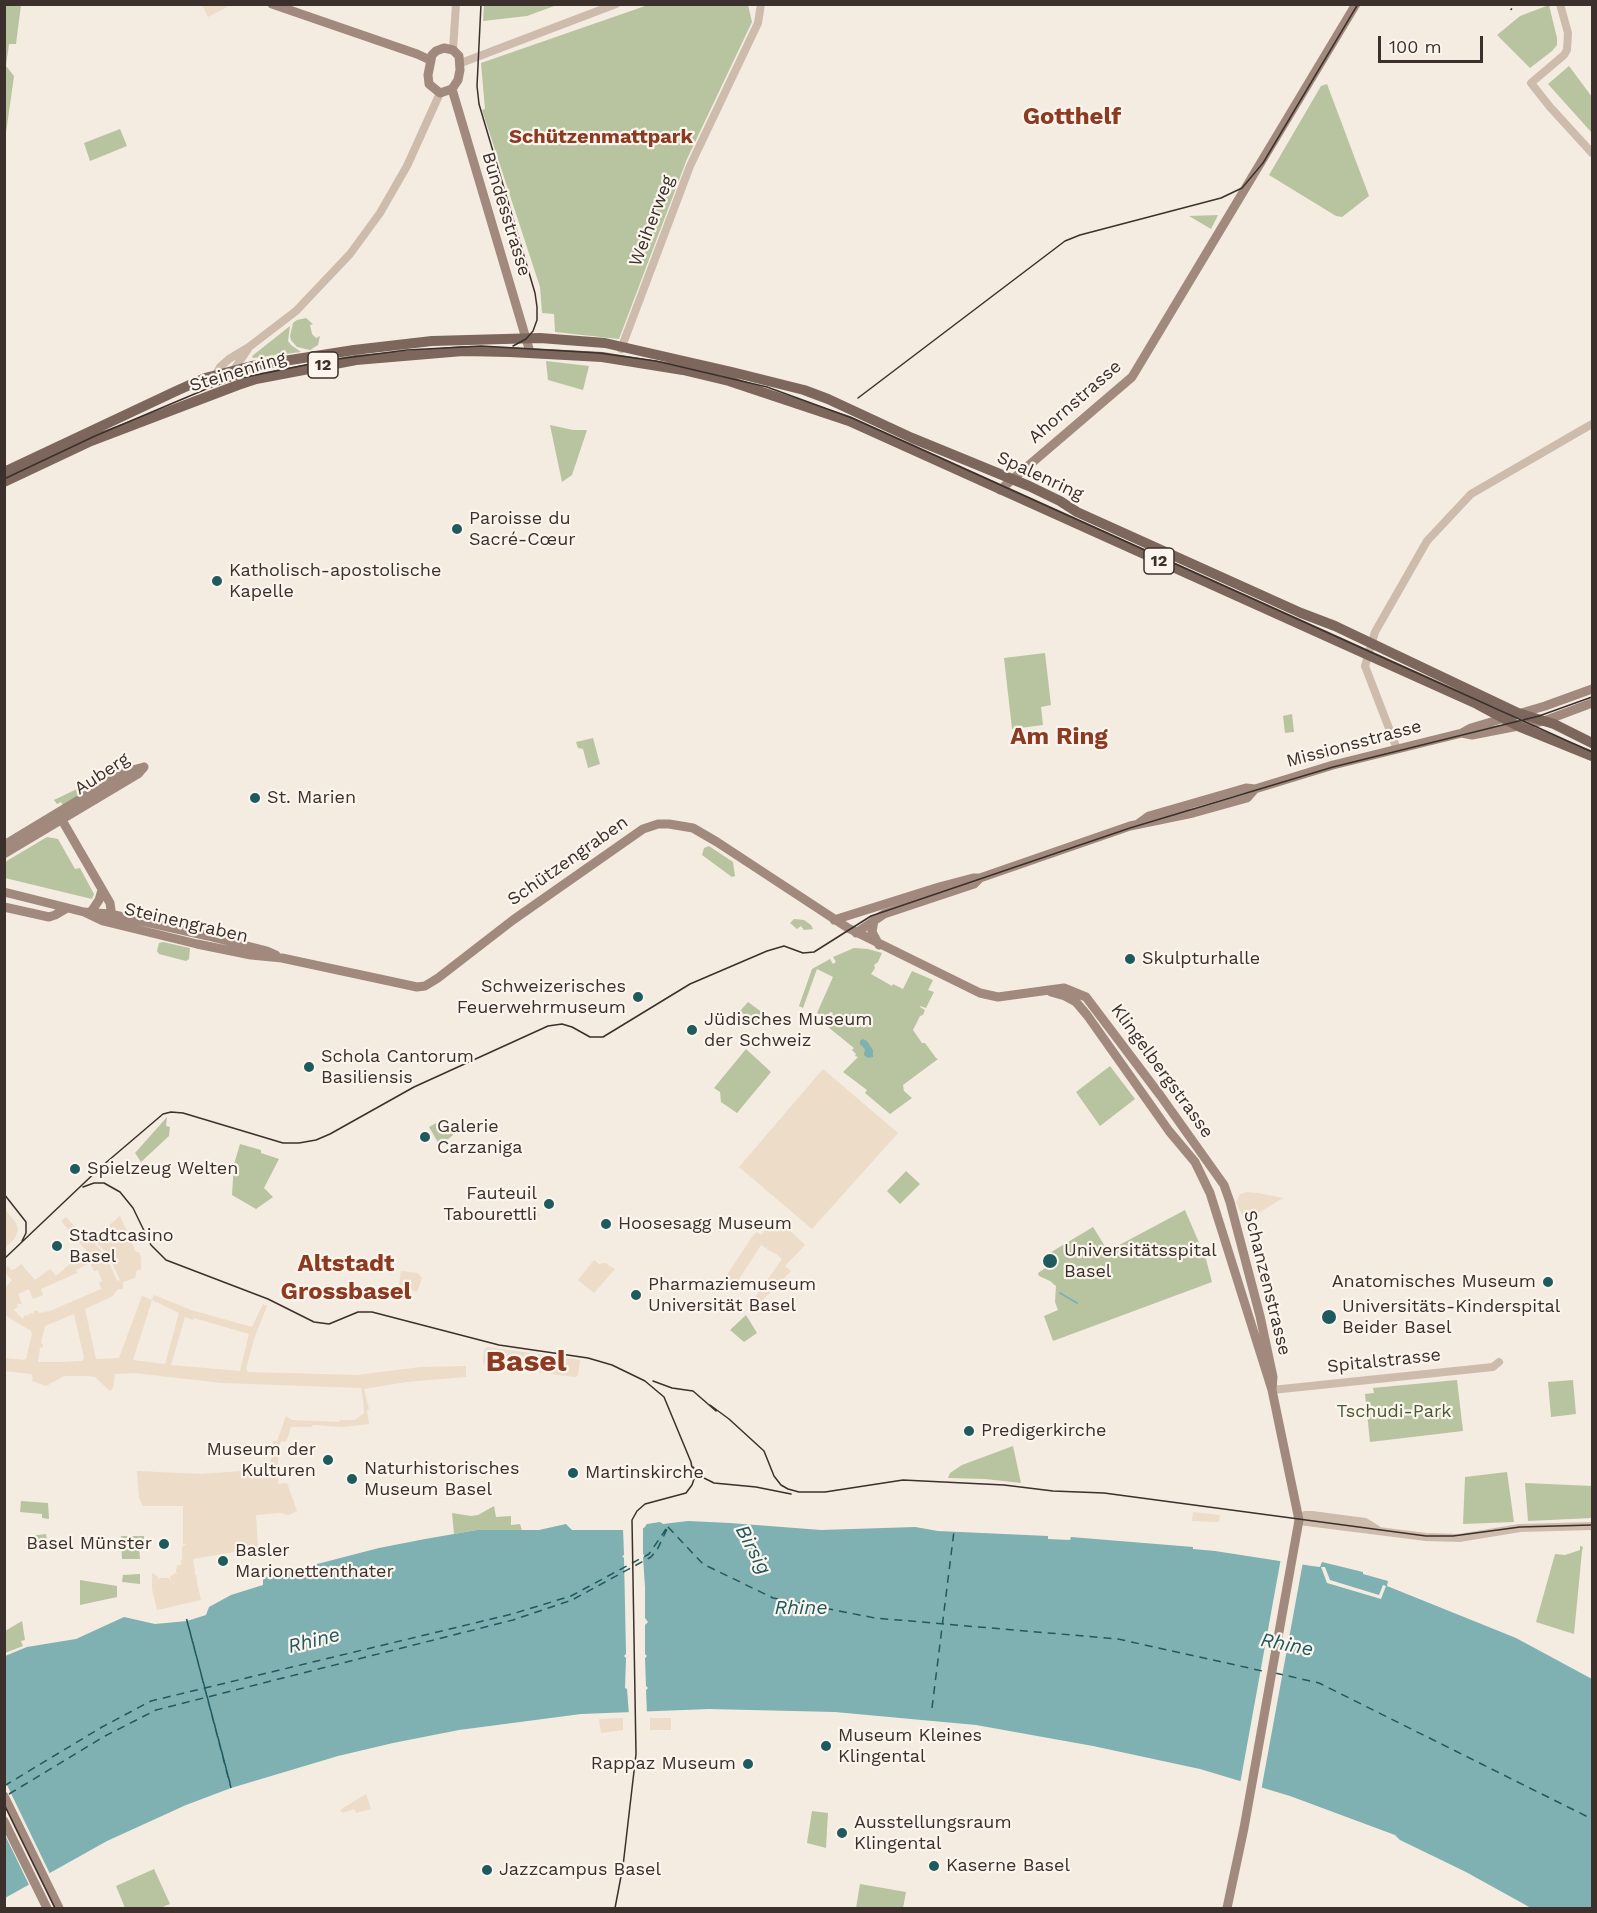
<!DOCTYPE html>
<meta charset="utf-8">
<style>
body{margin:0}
#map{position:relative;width:1597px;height:1913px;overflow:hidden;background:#f4ebe1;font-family:"Work Sans",sans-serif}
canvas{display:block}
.frame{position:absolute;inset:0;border:6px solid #3b302b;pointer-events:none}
.scale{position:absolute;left:1378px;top:36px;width:105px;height:27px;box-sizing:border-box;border:3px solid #3b302b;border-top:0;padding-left:8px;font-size:18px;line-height:21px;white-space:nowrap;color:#3b302b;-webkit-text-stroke:4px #fbf5ee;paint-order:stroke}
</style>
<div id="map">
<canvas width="1597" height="1913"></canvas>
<div class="frame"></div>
<div class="scale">100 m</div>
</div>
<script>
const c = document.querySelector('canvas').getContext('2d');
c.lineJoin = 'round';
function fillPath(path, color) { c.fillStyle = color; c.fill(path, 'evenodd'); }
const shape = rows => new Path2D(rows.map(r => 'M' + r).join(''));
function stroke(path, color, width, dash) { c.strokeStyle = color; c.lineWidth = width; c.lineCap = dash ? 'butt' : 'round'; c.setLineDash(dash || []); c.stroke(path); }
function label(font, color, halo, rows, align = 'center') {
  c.font = font + ' "Work Sans",sans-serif'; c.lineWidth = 4.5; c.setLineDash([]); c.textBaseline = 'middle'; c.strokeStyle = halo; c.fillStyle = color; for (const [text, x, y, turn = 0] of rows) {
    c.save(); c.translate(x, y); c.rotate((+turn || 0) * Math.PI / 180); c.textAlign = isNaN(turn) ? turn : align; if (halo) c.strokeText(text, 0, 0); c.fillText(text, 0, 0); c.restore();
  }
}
fillPath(shape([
 [5,4,21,5,16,44,9,44,6,66,14,76,5,140],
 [484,5,484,4,557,5,527,16,483,21],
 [648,5,748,5,752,22,687,159,619,339,555,332,554,314,542,313,540,287,482,110,485,109,481,63],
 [1549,5,1557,38,1557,45,1552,51,1530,68,1497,35,1520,16],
 [1569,66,1592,97,1592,133,1548,84],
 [1327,84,1369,196,1342,217,1336,216,1269,175,1321,86],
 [120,129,127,146,90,161,84,143],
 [1218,215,1211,229,1189,216],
 [306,318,313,324,310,325,312,334,316,338,320,336,318,345,310,350,297,347,291,340,290,336,293,323,297,320],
 [290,326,288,341,291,345,301,352,253,358,252,356],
 [546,361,589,366,583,390,548,380],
 [550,425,573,430,587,430,572,475,562,482],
 [1045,653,1051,705,1041,707,1043,725,1012,729,1004,658],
 [1292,714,1294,732,1285,733,1283,716],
 [593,738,600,764,588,768,583,749,578,748,576,742],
 [135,761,63,806,61,802,57,804,54,800],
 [47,837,58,839,75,869,80,868,94,894,92,899,5,878,5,862],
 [709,846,733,862,735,876,732,877,702,855,704,848],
 [794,919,804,920,811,925,813,929,804,930,801,926,797,929,790,923],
 [163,942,190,948,189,959,186,961,159,954,157,951,159,943],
 [854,948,868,949,882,953,878,962,874,965,875,968,871,974,892,986,893,984,903,989,912,971,933,980,928,990,934,992,926,1008,920,1006,920,1007,925,1010,923,1015,920,1016,913,1030,922,1043,925,1043,936,1058,938,1059,903,1085,904,1091,912,1098,890,1114,865,1093,867,1090,843,1072,858,1057,855,1056,856,1054,852,1050,854,1048,828,1027,831,1023,828,1021,833,1013,830,1012,827,1018,817,1013,833,977,817,969,803,1008,799,1006,812,969,830,959,833,964,836,962,833,957],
 [748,1002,763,1013,756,1025,740,1011],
 [746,1049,771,1072,737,1113,721,1102,720,1092,714,1088],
 [1110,1066,1135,1099,1100,1126,1076,1092],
 [167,1117,166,1126,170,1127,169,1136,141,1162,135,1153],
 [445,1118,453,1135,440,1146,429,1127],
 [240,1144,261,1150,261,1153,279,1159,264,1188,273,1197,256,1209,232,1195,234,1164],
 [906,1171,920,1184,900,1204,887,1191],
 [1185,1210,1206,1259,1212,1282,1053,1341,1044,1316,1058,1310,1055,1302,1056,1286,1050,1281,1039,1276,1038,1273,1053,1263,1048,1254,1093,1227,1108,1251],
 [746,1315,757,1333,744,1342,730,1330],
 [1457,1380,1463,1431,1370,1442,1365,1394,1374,1393,1373,1388],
 [1573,1380,1576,1414,1551,1417,1548,1382],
 [1013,1446,1021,1483,985,1479,948,1478,950,1473,962,1465],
 [1507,1472,1514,1522,1463,1524,1465,1477],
 [1525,1483,1592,1486,1592,1518,1528,1521],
 [21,1501,48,1503,49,1519,42,1518,42,1514,20,1512],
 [494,1506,496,1517,511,1516,511,1525,520,1524,522,1531,476,1530,454,1534,452,1513,471,1516,478,1515],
 [46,1534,48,1549,29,1550,30,1536],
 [121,1536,144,1536,144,1547,139,1547,140,1559,122,1559],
 [1580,1546,1583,1547,1582,1551,1574,1634,1536,1622,1555,1554,1565,1555,1580,1550],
 [140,1574,140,1584,122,1582,123,1575],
 [80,1580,117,1586,117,1597,80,1605],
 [22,1621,25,1640,21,1641,23,1646,5,1653,5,1631],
 [812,1811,828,1813,826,1848,807,1843],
 [154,1869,170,1904,160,1908,125,1908,116,1886],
 [860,1884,906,1892,903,1908,856,1908]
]), '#b8c4a0');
fillPath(shape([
 [202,5,231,5,208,17],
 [823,1069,898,1133,812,1229,739,1167],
 [1247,1192,1258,1193,1283,1198,1245,1221,1236,1202,1240,1194],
 [534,1205,540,1216,531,1219,530,1217,524,1219,521,1214],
 [5,1209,16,1223,18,1230,15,1238,5,1248],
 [120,1216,136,1252,139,1252,141,1258,141,1270,137,1270,135,1278,123,1282,123,1289,118,1289,113,1296,85,1309,96,1359,119,1358,142,1296,152,1300,154,1295,191,1310,252,1327,263,1304,267,1306,254,1339,246,1369,248,1372,357,1375,421,1367,466,1366,466,1377,406,1382,364,1389,369,1409,367,1410,369,1424,343,1427,313,1425,312,1427,291,1427,286,1442,281,1441,278,1451,278,1484,287,1483,297,1511,289,1515,280,1513,256,1515,258,1548,193,1559,195,1571,194,1572,197,1578,197,1583,201,1600,157,1610,152,1589,152,1574,153,1573,158,1577,158,1582,159,1578,169,1578,171,1582,170,1577,175,1573,178,1575,176,1572,177,1565,181,1565,181,1559,186,1562,182,1559,182,1547,186,1544,183,1544,183,1506,143,1506,139,1498,137,1471,200,1474,270,1469,273,1441,277,1441,286,1416,292,1420,339,1422,340,1420,355,1420,364,1413,363,1400,361,1388,222,1383,134,1373,115,1374,113,1388,110,1391,95,1377,88,1376,64,1376,46,1386,32,1381,33,1377,31,1374,5,1371,5,1358,23,1360,26,1359,32,1334,31,1331,5,1315,5,1288,12,1280,5,1273,5,1269,8,1266,11,1270,15,1269,21,1264,35,1280,50,1269,56,1276,86,1250,61,1221,66,1217,84,1237,87,1235,106,1256,117,1281,120,1280,108,1254,95,1241,95,1237],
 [90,1263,94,1271,99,1270,98,1271,102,1281,104,1280,99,1283,102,1290,101,1289,50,1311,39,1313,37,1310,33,1312,34,1315,32,1313,28,1315,29,1317,27,1315,24,1316,23,1319,19,1315,17,1316,18,1314,14,1310,18,1306,17,1304,22,1304,18,1294,29,1289,33,1299,38,1297,37,1294,39,1297,43,1295,41,1289,77,1273,76,1270],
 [152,1300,179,1313,165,1364,133,1360],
 [74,1314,84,1358,82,1361,62,1362,38,1362,40,1348,43,1347,43,1344,41,1343,45,1326],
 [185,1317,193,1320,194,1318,249,1334,240,1371,171,1365],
 [777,1218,805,1245,785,1266,791,1271,753,1310,749,1306,782,1259,776,1254,777,1252,775,1254,767,1249,768,1246,766,1248,761,1245,732,1290,723,1281,752,1237,757,1232,761,1235],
 [594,1260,599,1264,605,1263,615,1269,594,1293,578,1280],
 [401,1271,418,1273,422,1278,417,1292,399,1285],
 [487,1347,580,1360,578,1375,575,1377,485,1365,483,1362,484,1350],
 [1193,1512,1220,1515,1219,1522,1192,1521],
 [623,1718,623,1730,601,1733,599,1719],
 [650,1718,671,1718,671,1730,650,1730],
 [366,1794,371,1809,356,1813,354,1809,343,1813,340,1810]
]), '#ecdcc8');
fillPath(shape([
 [863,1039,867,1041,873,1050,873,1057,868,1058,864,1055,865,1049,860,1044,860,1041],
 [688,1521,730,1523,821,1530,915,1527,938,1531,1048,1536,1048,1539,1070,1540,1071,1537,1144,1543,1193,1547,1193,1549,1215,1551,1312,1566,1320,1567,1322,1562,1363,1572,1363,1574,1388,1581,1387,1586,1516,1638,1592,1679,1592,1908,1531,1908,1466,1872,1400,1840,1395,1835,1290,1796,1200,1769,1093,1746,976,1725,835,1712,709,1709,581,1714,459,1730,393,1743,338,1756,231,1788,186,1805,107,1841,5,1898,5,1656,27,1647,76,1639,124,1617,155,1624,187,1621,206,1615,209,1607,231,1595,263,1585,263,1578,379,1548,425,1539,477,1530,539,1530,566,1524,572,1530,622,1530,644,1528,647,1524,660,1522,663,1524]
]), '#7fb0b2');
fillPath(shape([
 [623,1528,643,1528,643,1554,645,1556,643,1557,645,1587,645,1618,648,1622,645,1625,645,1654,647,1656,645,1658,646,1686,648,1688,646,1690,647,1714,629,1715,627,1689,625,1688,626,1658,624,1656,626,1654,624,1558,622,1556,624,1555],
 [1281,1558,1303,1562,1261,1791,1240,1784],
 [1321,1567,1325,1567,1330,1580,1379,1595,1383,1585,1386,1586,1381,1599,1327,1583],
 [5,1781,51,1876,30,1887,5,1835]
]), '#f4ebe1');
stroke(shape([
 [1060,1293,1077,1303]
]), '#7fb0b2', 2);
stroke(shape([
 [668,1527,703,1564,773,1598,875,1618,1118,1639,1267,1672],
 [189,1628,230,1783,186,1617,231,1788],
 [1275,1673,1319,1683,1592,1819],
 [932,1708,954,1531],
 [4,1786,102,1727,151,1701,512,1614,571,1596,649,1554,666,1529],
 [9,1794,105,1736,156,1710,513,1620,572,1600,651,1557,657,1550,668,1527]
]), '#1f5a5e', 1.5, [8, 6]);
stroke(shape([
 [1560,4,1568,33,1567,50,1564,55,1531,83,1550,107,1592,153],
 [453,50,456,4],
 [461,63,616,4],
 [621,349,690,166,758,23,761,4],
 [233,371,248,349],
 [216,375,220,367,229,359,249,347,296,311,350,254,380,213,407,166,440,93],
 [1397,749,1365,666,1375,632,1427,541,1471,494,1592,424],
 [1272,1390,1493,1367,1499,1362],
 [1299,1521,1426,1537,1459,1538,1520,1528,1592,1526],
 [1299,1521,1305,1515,1312,1515,1365,1522,1378,1530]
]), '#cdbbac', 8);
stroke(shape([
 [272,4,417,54,430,60],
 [444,48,453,50,459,56,460,70,458,80,452,89,440,93,429,84,428,75,432,55,436,51,444,48],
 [452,89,530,352],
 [1000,490,1132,377,1356,4],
 [1462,733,1472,735,1544,721,1592,703],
 [59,815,110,903,111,910,107,917],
 [1138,824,1149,816,1246,788,1255,789,1333,765,1462,733,1471,728,1545,706,1592,689],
 [4,845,125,772,144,767],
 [4,854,138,774,144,767],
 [4,892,84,912,110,914,208,936,267,951,276,955],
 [4,907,49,917,55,915,67,908],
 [84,912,103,921,197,944,251,955,282,958,417,987,425,986,438,978,513,920,643,829,658,824,669,824,693,828,717,842,848,928,980,993,998,997,1064,988,1086,997,1160,1095,1224,1185,1230,1202,1260,1316,1273,1377,1272,1390],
 [91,912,99,900,102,890],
 [834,920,939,887,973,878,980,878],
 [874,920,872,932,879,945],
 [856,933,884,914,974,884,980,878,1130,826,1193,813,1247,798,1255,789],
 [1051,992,1065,996,1076,1002,1087,1015,1169,1131,1195,1162,1210,1193,1272,1390,1299,1520,1244,1828,1227,1908],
 [4,1796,59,1908],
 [4,1821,47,1908]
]), '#a18a7d', 9);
stroke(shape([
 [4,472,174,392,205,378,252,366,354,350,432,341,540,338,605,343,732,372,804,390,828,399,912,438,1029,486,1060,501,1077,512,1301,613,1335,626,1518,713,1554,724,1592,743],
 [4,482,91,441,238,385,256,379,356,360,463,351,510,352,602,357,683,370,729,381,849,421,1368,655,1477,704,1518,726,1592,756]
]), '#7d675c', 10);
stroke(shape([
 [481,4,477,86,479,104,535,293,537,307,537,320,533,331,526,339,513,346],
 [858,398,1065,241,1080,235,1221,198,1242,188,1263,163,1358,4],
 [4,479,95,436,211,387,236,379,330,360,407,350,481,346,599,353,656,361,767,387,852,418,1592,752],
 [83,1187,94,1183,104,1183,120,1192,133,1208,151,1245,166,1260,268,1299,314,1322,329,1324,358,1312,372,1312,499,1345,588,1358,612,1365,645,1381,664,1397,691,1462,694,1479,692,1485,686,1493,645,1504,637,1511,632,1520,636,1754,623,1866,615,1908],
 [4,1194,26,1222,26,1233,22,1241],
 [4,1259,102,1166,163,1114,171,1112,183,1113,283,1143,299,1143,316,1140,330,1134,414,1087,548,1026,562,1024,572,1027,590,1037,603,1037,690,984,767,951,784,946,803,953,814,952,871,916,1130,828,1333,767,1539,716,1592,697],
 [653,1381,672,1388,693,1391,716,1411],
 [710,1405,729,1419,764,1451,774,1476,781,1485,788,1489,799,1492,825,1492,903,1480,1004,1485,1053,1491,1104,1493,1426,1536,1453,1536,1520,1527,1592,1525],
 [693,1467,700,1476,714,1483,756,1487,791,1494],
 [4,1804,55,1908]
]), '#3b302b', 1.5);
stroke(shape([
 [1507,4,1512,10]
]), '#3b302b', 2, [1.5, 4.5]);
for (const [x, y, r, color] of [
 [457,529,6,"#1f5a5e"],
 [217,581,6,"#1f5a5e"],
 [255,798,6,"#1f5a5e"],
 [1130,959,6,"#1f5a5e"],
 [638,997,6,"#1f5a5e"],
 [692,1030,6,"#1f5a5e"],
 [309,1067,6,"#1f5a5e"],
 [425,1137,6,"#1f5a5e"],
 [75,1169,6,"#1f5a5e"],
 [549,1204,6,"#1f5a5e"],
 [606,1224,6,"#1f5a5e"],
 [57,1246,6,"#1f5a5e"],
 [1050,1261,8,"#1f5a5e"],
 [1548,1282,6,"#1f5a5e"],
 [636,1295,6,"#1f5a5e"],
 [1329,1317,8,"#1f5a5e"],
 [969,1431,6,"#1f5a5e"],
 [328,1460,6,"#1f5a5e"],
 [573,1473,6,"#1f5a5e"],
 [352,1479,6,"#1f5a5e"],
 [164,1544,6,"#1f5a5e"],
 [223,1561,6,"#1f5a5e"],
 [826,1746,6,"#1f5a5e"],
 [748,1764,6,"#1f5a5e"],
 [842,1833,6,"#1f5a5e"],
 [934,1866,6,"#1f5a5e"],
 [487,1870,6,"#1f5a5e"]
]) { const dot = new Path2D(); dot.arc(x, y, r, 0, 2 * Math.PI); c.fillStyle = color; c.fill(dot); stroke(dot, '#fbf5ee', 2); }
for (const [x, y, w] of [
 [323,365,30],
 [1159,561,30]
]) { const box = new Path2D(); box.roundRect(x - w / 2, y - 13, w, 26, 4.5); c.fillStyle = '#fbf5ee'; c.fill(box); stroke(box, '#3b302b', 1.5); }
label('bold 16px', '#3b302b', null, [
 ["12",323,365],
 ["12",1159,561]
]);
label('18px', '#3b302b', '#fbf5ee', [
 ["Bundesstrasse",506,214,73],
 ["Weiherweg",652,221,-69],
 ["Steinenring",238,372,-17],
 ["Ahornstrasse",1075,402,-41],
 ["Spalenring",1040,476,25],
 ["Missionsstrasse",1354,744,-15],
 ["Auberg",102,774,-33],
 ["Schützengraben",568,861,-35],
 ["Steinengraben",186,923,13],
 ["Klingelbergstrasse",1162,1071,54],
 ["Schanzenstrasse",1267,1283,76],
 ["Spitalstrasse",1384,1361,-6]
]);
label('18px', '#3b302b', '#fbf5ee', [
 ["Paroisse du",469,519],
 ["Sacré-Cœur",469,540],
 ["Katholisch-apostolische",229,571],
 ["Kapelle",229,592],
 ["St. Marien",267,798],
 ["Skulpturhalle",1142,959],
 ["Schweizerisches",626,987,"right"],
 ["Feuerwehrmuseum",626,1008,"right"],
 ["Jüdisches Museum",704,1020],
 ["der Schweiz",704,1041],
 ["Schola Cantorum",321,1057],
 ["Basiliensis",321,1078],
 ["Galerie",437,1127],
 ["Carzaniga",437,1148],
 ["Spielzeug Welten",87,1169],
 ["Fauteuil",537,1194,"right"],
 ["Tabourettli",537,1215,"right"],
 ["Hoosesagg Museum",618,1224],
 ["Stadtcasino",69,1236],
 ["Basel",69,1257],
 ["Universitätsspital",1064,1251],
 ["Basel",1064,1272],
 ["Anatomisches Museum",1536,1282,"right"],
 ["Pharmaziemuseum",648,1285],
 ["Universität Basel",648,1306],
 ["Universitäts-Kinderspital",1342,1307],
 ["Beider Basel",1342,1328],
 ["Predigerkirche",981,1431],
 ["Museum der",316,1450,"right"],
 ["Kulturen",316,1471,"right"],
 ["Naturhistorisches",364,1469],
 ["Museum Basel",364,1490],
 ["Martinskirche",585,1473],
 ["Basel Münster",152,1544,"right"],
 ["Basler",235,1551],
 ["Marionettenthater",235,1572],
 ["Museum Kleines",838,1736],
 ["Klingental",838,1757],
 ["Rappaz Museum",736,1764,"right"],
 ["Ausstellungsraum",854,1823],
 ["Klingental",854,1844],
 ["Kaserne Basel",946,1866],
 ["Jazzcampus Basel",499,1870]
], 'left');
label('18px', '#4a5a2e', '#fbf5ee', [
 ["Tschudi-Park",1394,1412]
]);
label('bold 20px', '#8c3b22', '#fbf5ee', [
 ["Schützenmattpark",601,137]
]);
label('italic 20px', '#1f5a5e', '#fbf5ee', [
 ["Birsig",753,1550,62],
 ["Rhine",801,1608],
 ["Rhine",314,1641,-14],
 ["Rhine",1287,1645,11]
]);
label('bold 24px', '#8c3b22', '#fbf5ee', [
 ["Gotthelf",1072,117],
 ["Am Ring",1059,737],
 ["Altstadt",346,1264],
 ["Grossbasel",346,1292]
]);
label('bold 30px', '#8c3b22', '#fbf5ee', [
 ["Basel",526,1362]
]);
</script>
